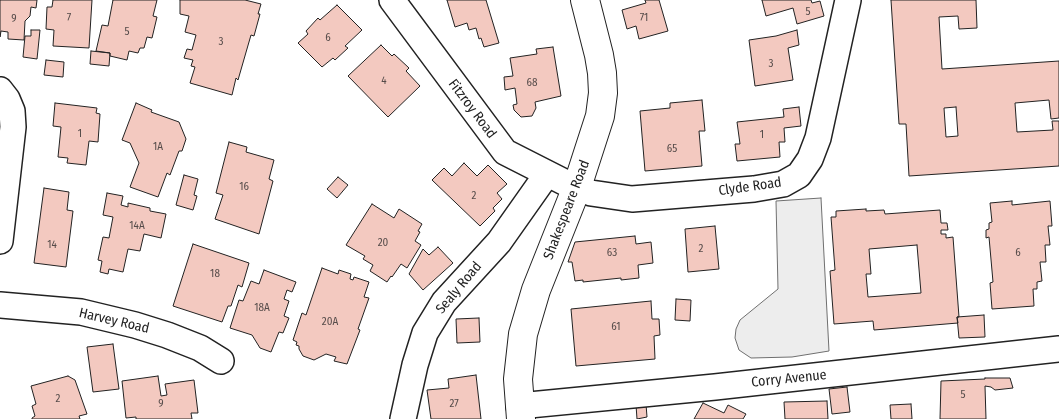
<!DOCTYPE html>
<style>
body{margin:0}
canvas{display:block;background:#fff}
</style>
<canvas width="1059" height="419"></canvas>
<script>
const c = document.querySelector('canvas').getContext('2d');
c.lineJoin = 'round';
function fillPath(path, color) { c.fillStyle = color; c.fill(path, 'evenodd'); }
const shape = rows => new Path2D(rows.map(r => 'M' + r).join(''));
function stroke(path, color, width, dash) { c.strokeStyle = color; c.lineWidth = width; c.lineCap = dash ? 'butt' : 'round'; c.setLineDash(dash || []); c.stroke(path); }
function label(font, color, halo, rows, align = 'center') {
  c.font = font + ' "Fira Sans Condensed",sans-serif'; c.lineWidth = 4; c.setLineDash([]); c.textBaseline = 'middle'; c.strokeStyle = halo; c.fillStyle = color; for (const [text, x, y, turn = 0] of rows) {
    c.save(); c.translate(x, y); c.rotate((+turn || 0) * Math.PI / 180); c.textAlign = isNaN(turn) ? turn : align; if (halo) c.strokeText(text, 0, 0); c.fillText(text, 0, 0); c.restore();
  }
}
const parking = shape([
 [821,198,829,351,792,357,751,358,739,350,735,338,736,329,740,320,778,289,776,201,821,198]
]);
fillPath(parking, '#ededed');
stroke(parking, '#6f6f6f', 1);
const building = shape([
 [0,0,37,0,36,8,31,7,30,16,25,21,24,40,8,39,8,32,1,31,0,37,0,0],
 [53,0,92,0,89,48,53,46,54,30,46,29,47,7,52,7,53,0],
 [113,0,157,0,153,16,157,17,152,38,147,37,144,48,140,48,138,53,129,51,127,60,110,56,110,53,96,51,102,25,108,26,113,0],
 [180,0,245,0,261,4,258,14,260,14,254,36,251,35,238,80,236,78,232,95,190,83,195,67,191,66,193,60,184,58,187,49,192,50,196,35,185,32,189,16,180,14,180,0],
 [447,0,486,0,499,43,484,47,481,38,479,39,476,28,469,30,467,23,455,27,447,0],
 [645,0,659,0,668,31,639,39,636,26,627,29,622,10,646,3,645,0],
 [762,0,811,0,812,3,820,1,824,16,797,24,793,8,766,16,762,0],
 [891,0,976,0,977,28,959,29,958,16,939,17,942,69,1059,61,1059,118,1051,119,1049,100,1015,103,1017,132,1053,130,1052,121,1059,121,1059,166,909,176,906,124,899,124,891,0],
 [956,107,958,136,946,137,944,108,956,107],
 [337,5,362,30,345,46,348,48,335,60,333,58,322,67,298,43,308,34,306,31,318,18,320,20,337,5],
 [31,30,40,30,37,59,23,57,25,36,31,36,31,30],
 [797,30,799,45,788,48,793,80,755,86,749,40,776,36,797,30],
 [381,45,392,56,394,54,409,68,406,71,420,86,388,117,348,76,381,45],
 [553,47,561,96,535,102,536,108,532,116,521,117,514,110,513,105,517,104,515,88,505,90,504,77,513,76,510,58,537,54,536,49,553,47],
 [91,51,110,53,109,66,90,64,91,51],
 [46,60,64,62,63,77,44,75,46,60],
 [702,100,705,131,699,131,702,166,645,171,640,111,670,108,670,103,702,100],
 [55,103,97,108,96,113,100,114,98,142,89,141,86,165,67,163,68,158,58,157,61,127,53,126,55,103],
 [136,103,152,110,151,112,179,122,186,139,182,151,179,151,170,175,167,173,158,197,130,187,139,163,130,143,122,140,136,103],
 [799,107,801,126,784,128,785,142,779,142,780,157,737,161,735,144,740,144,737,122,784,117,783,109,799,107],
 [229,142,247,147,246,152,274,160,269,179,273,181,259,234,215,219,223,195,216,193,229,142],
 [464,163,477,176,488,165,507,184,497,193,502,199,493,208,495,211,480,226,432,180,444,168,452,176,464,163],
 [184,175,198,179,194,195,197,196,193,210,176,205,184,175],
 [338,177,348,185,337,198,327,189,338,177],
 [44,188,69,192,67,210,73,211,66,267,34,263,44,188],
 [107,193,123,196,121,205,128,207,128,203,150,208,150,211,166,214,161,238,144,234,140,251,128,249,123,272,109,269,108,274,100,272,102,261,98,260,103,237,109,238,113,217,103,215,107,193],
 [1012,201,1012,205,1050,201,1052,226,1048,226,1050,245,1045,245,1046,262,1040,262,1042,281,1037,282,1037,289,1033,289,1034,306,992,309,990,283,993,282,989,237,986,238,986,230,989,229,989,223,992,222,990,203,1012,201],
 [372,204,394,218,399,209,422,224,418,231,420,232,415,241,421,245,407,268,401,264,392,277,391,276,387,282,370,271,373,265,363,259,365,256,346,245,372,204],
 [866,209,866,211,884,210,885,214,940,210,941,223,947,223,948,230,941,230,941,234,946,234,946,238,953,237,959,317,957,317,958,323,874,330,873,321,834,324,830,271,835,270,831,217,836,217,836,211,866,209],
 [917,245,921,293,868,297,866,274,871,274,869,249,917,245],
 [715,226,719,269,688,272,685,229,715,226],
 [635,236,636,244,651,242,653,263,638,265,639,278,621,280,621,278,583,282,583,280,575,281,572,262,568,262,575,242,635,236],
 [193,244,249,263,242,287,238,285,231,306,228,306,222,322,173,306,193,244],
 [438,247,453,263,423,290,409,274,423,249,429,255,438,247],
 [322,268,338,274,339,270,351,274,350,279,353,280,354,277,369,282,364,297,369,298,358,329,360,330,347,364,334,361,336,357,326,354,314,360,303,356,299,349,299,346,296,345,297,342,293,340,302,313,306,315,322,268],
 [264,270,296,282,292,292,287,290,284,299,289,301,284,316,289,318,283,333,279,332,271,352,260,348,252,335,230,328,239,300,243,301,251,281,259,284,264,270],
 [676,299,691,300,690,321,675,320,676,299],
 [651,301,652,319,659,319,660,335,654,336,655,359,576,366,571,309,651,301],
 [984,315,985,337,959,338,957,317,984,315],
 [479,318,480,342,457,343,456,319,479,318],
 [113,344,119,389,93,392,87,347,113,344],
 [476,375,481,419,431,419,427,390,449,388,448,379,476,375],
 [68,376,75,380,87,414,79,416,80,419,32,419,32,418,35,416,32,406,36,404,31,386,68,376],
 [158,376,161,396,167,395,165,384,194,380,198,413,191,413,192,419,136,419,136,417,126,418,122,381,158,376],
 [985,378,1010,378,1013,388,995,390,991,387,985,386,986,419,940,419,941,381,985,379,985,378],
 [847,387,850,412,832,414,829,389,847,387],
 [827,401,828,419,785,419,784,402,827,401],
 [703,403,724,413,728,405,746,414,743,419,694,419,703,403],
 [646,404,647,417,637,419,636,405,646,404],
 [911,404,912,419,891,419,890,405,911,404]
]);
fillPath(building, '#f3c9c0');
stroke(building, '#222', 1);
const street = shape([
 [392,0,505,152,566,183,591,193,632,199,754,189,783,184,799,175,810,159,818,138,848,0],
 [0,90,7,99,12,111,13,127,0,241],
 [0,305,81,312,135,325,167,335,200,348,221,361],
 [519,406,715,387,1059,349],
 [403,419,415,365,425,333,444,302,499,242,547,174]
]);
const secondary = shape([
 [521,419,518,379,523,334,536,290,577,187,600,116,603,93,602,73,599,55,585,0]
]);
stroke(street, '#222', 28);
stroke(secondary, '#222', 30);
stroke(street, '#fff', 25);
stroke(secondary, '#fff', 28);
label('11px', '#564c4a', null, [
 ["5",808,12],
 ["7",69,18],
 ["71",644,18],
 ["9",14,19],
 ["5",127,32],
 ["6",328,38],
 ["3",221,42],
 ["3",771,64],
 ["4",384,81],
 ["68",532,83],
 ["1",80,134],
 ["1",762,135],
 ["1A",158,147],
 ["65",672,149],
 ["16",244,187],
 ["2",474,196],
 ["14A",137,226],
 ["20",383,243],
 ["14",52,245],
 ["2",701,249],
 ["63",612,253],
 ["6",1018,253],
 ["18",215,274],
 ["18A",262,308],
 ["20A",330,322],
 ["61",616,327],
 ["5",963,395],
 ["2",58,399],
 ["9",161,404],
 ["27",454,404]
]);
label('14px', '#222', '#fff', [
 ["Fitzroy Road",472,109,53],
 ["Clyde Road",750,187,-8],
 ["Shakespeare Road",567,210,-69],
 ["Sealy Road",459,288,-50],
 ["Harvey Road",114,321,13],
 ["Corry Avenue",789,379,-6]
]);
</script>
